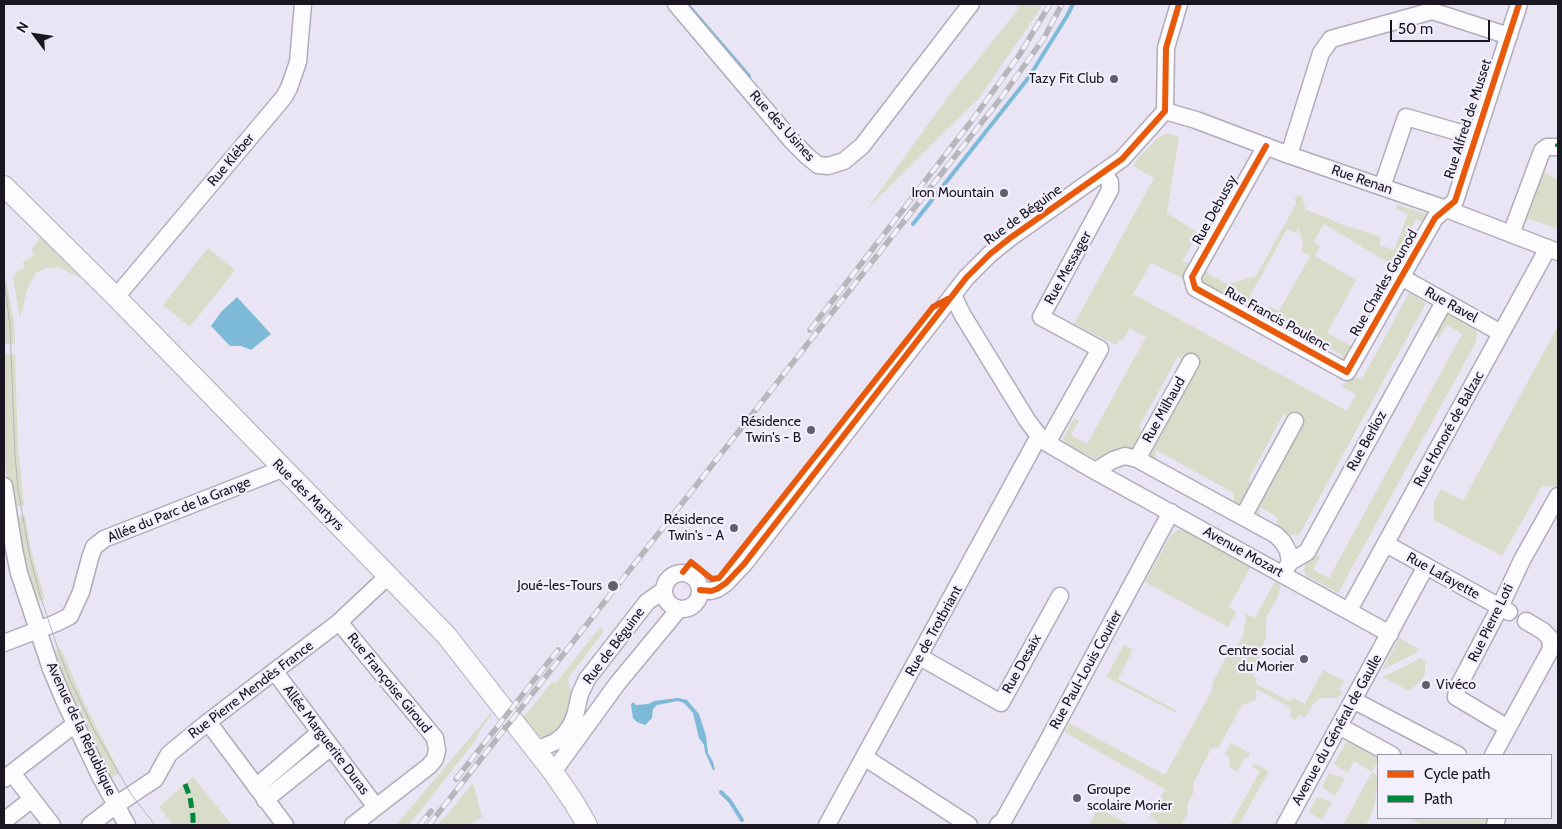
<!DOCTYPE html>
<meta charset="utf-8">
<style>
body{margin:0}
#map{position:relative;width:1562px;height:829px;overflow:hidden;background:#eae5f5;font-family:Cabin,sans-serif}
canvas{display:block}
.frame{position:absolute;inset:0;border:5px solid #1a1622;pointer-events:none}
.legend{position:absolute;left:1377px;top:754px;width:175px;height:65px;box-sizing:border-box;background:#f3effd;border:1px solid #9c98a5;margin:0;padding:6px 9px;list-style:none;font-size:15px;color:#1a1622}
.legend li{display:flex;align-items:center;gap:10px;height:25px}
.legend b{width:25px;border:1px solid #9c98a5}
.north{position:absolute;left:10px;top:10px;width:50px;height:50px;-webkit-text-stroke:4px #f3effd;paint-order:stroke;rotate:301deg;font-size:14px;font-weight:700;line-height:20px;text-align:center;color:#1a1622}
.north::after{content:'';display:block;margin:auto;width:18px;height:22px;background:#1a1622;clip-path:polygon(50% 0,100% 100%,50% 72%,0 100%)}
.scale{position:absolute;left:1390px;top:20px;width:100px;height:22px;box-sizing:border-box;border:2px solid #1a1622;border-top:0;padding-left:6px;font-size:15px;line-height:18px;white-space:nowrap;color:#1a1622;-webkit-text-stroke:4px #f3effd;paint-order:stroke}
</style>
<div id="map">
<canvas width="1562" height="829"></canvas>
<div class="frame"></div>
<ul class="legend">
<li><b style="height:6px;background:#e8590c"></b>Cycle path</li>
<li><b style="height:6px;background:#00873e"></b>Path</li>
</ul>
<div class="north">N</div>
<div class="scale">50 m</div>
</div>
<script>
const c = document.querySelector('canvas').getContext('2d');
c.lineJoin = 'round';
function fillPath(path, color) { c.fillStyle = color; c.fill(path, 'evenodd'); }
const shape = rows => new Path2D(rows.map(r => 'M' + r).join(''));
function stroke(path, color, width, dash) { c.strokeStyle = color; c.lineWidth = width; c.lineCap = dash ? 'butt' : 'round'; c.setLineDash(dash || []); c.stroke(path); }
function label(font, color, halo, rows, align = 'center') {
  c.font = font + ' Cabin,sans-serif'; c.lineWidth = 4.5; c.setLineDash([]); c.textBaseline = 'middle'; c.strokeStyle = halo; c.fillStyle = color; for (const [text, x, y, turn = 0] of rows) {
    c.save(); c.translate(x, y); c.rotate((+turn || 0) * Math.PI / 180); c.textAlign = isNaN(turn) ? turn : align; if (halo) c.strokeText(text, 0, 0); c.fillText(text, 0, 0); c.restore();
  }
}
fillPath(shape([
 [1015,4,1043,4,1028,27,979,98,867,209,947,98,1019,8],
 [1167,133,1179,137,1167,213,1198,233,1182,262,1194,263,1187,275,1182,278,1151,263,1133,294,1347,411,1356,394,1342,387,1344,384,1350,377,1362,379,1409,293,1426,303,1299,535,1288,535,1277,529,1277,517,1260,507,1259,519,1252,515,1290,422,1284,413,1248,480,1254,489,1242,507,1234,505,1234,493,1156,450,1155,462,1147,458,1185,365,1178,356,1139,427,1145,438,1137,451,1124,449,1095,459,1065,443,1063,438,1074,418,1079,420,1071,435,1087,444,1146,337,1130,328,1122,341,1119,340,1116,345,1074,324,1154,178,1133,166,1138,158,1157,139],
 [1543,171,1558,180,1558,229,1529,219,1518,222],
 [1301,195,1306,210,1334,220,1334,222,1381,237,1379,245,1394,250,1408,214,1396,209,1397,205,1430,215,1425,224,1416,219,1392,265,1324,224,1313,242,1320,246,1315,256,1356,280,1327,333,1357,349,1350,362,1336,362,1344,356,1266,313,1270,307,1279,311,1310,256,1301,251,1303,245,1299,229,1296,233,1287,229,1250,296,1258,300,1255,307,1231,293,1221,299,1207,292,1199,273,1204,267,1211,276,1228,284,1256,276,1296,204,1295,197],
 [40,237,81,278,58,267,46,268,36,273,28,287,20,318,13,278,17,271,24,268,23,262,34,255,31,251],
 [208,248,235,270,190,327,163,305],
 [4,269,14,322,15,344,4,344],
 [1450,313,1475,330,1477,333,1476,342,1338,593,1305,575,1304,568,1312,552,1320,557,1313,570,1329,578,1462,334,1447,325,1439,338,1434,335,1447,314],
 [1558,326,1558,487,1542,486,1502,556,1434,520,1434,502,1441,489,1463,501],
 [4,354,15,355,18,446,24,505,11,507,4,459],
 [25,515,31,550,45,599,33,603,13,518],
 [1182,529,1185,529,1252,564,1229,607,1236,612,1228,627,1145,582,1171,535,1177,530],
 [1276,580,1279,583,1280,587,1278,596,1266,618,1266,637,1253,674,1256,679,1256,684,1289,701,1294,698,1305,704,1323,670,1344,681,1339,690,1343,693,1337,698,1321,698,1314,703,1305,718,1299,715,1295,720,1291,717,1290,707,1256,689,1256,700,1242,705,1219,747,1211,749,1193,784,1194,791,1187,806,1188,813,1181,825,1157,825,1158,822,1149,817,1165,789,1064,732,1069,723,1165,775,1205,703,1211,692,1213,682,1230,650,1234,652,1243,636,1246,614,1255,618],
 [600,627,604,631,568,678,572,697,565,719,558,735,544,738,533,733,523,718,552,682,555,684],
 [1399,638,1417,648,1418,652,1382,670],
 [1124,645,1133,650,1118,679,1177,711,1176,713,1106,677],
 [61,649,84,702,120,773,106,780,48,652],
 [1421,658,1425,661,1425,674,1421,681,1409,691,1383,677],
 [491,713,492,715,481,729,475,741,409,825,396,825],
 [1351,740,1378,755,1378,761,1372,772,1378,775,1375,802,1372,812,1366,825,1343,825,1372,772,1354,761,1348,773,1334,764,1346,742],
 [1231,743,1250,753,1248,757,1244,759,1237,772,1229,767,1231,763,1228,761,1230,757,1225,754],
 [1256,764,1269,771,1239,825,1230,825,1260,771,1252,767,1253,765],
 [1329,773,1345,778,1335,796,1322,787],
 [193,777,232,825,173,825,159,807],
 [473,783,482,817,469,825,438,825],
 [1317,797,1332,802,1322,820,1309,812],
 [1098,808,1130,825,1089,825],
 [1408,818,1490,818,1489,823,1475,825,1422,825]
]), '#d8dcc8');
fillPath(shape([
 [237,297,271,334,251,350,241,346,230,346,211,326,221,312],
 [678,698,687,700,699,714,706,736,708,753,713,762,715,770,713,770,705,752,704,745,699,738,693,713,684,703,678,701,657,705,653,709,652,718,645,725,637,722,633,718,631,704,633,702,636,705,648,704,654,701]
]), '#7dbad7');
stroke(shape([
 [687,4,749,76],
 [913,224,1029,77,1067,16,1073,4],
 [721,792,730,801,742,820]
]), '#7dbad7', 4);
const minor = shape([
 [676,4,792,141,807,156,818,165,828,166,844,161,862,146,971,4],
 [1165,111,1196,120,1289,155,1446,209,1558,252],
 [1266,146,1192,277,1195,288,1347,372,1435,218,1455,201,1519,4],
 [1289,155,1321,53,1331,39,1432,11,1509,36],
 [1382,187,1406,117,1475,137],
 [1511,234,1542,151,1547,147,1558,147],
 [1401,277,1501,333],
 [953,295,962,314,1027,420,1039,436,1047,443,1095,471,1390,634],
 [116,297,284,97,289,88,298,62,303,4],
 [1047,443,1100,349,1041,317,1110,190,1110,182,1103,172],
 [1137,459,1191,362],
 [1095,471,1113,460,1125,456,1137,459,1276,535,1283,542,1288,551,1290,562],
 [4,486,14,549,19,573,51,669,64,700,100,776,127,825],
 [1243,517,1295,421],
 [1386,544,1509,612],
 '664 591a18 18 0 1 1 36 0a18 18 0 1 1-36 0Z',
 [1283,574,1290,562,1307,552,1444,302],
 [700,590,711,591,717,589,726,583,744,564,966,278,990,254,1010,238,1122,159,1165,111,1166,48,1179,4],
 [1349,610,1548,248],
 [339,622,435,738,437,750,435,759,429,766,353,825],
 [4,643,56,623,70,616,81,592,90,558,94,547,104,539,282,469],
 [920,657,1001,703,1060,596],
 [275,672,376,807],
 [1353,700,1458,755],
 [208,722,285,825],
 [1339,726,1392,755],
 [1508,728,1456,697,1457,689,1500,607,1522,560,1558,496],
 [536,750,555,742,564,735,571,725,575,716,580,694,587,679,647,602,664,590],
 [1493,755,1551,649,1550,638,1543,631,1526,621],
 [864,757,969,825],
 [553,772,617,684,679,609],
 [12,773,52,825],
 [4,779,75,724],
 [256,787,320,732],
 [265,800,331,747],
 [4,821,32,799],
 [90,825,116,805,155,779,169,754,208,722,339,622,388,576],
 [827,825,1039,436],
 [998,825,1003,821,1045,746,1171,512],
 [1285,825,1426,566],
 [1495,825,1497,818]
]);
const major = shape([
 [4,186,116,297,446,635,553,772,573,801,587,825]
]);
stroke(minor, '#b0acb9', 19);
stroke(major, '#b0acb9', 22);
stroke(minor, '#fcfbfe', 16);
stroke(major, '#fcfbfe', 20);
stroke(shape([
 [4,279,10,325,15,456,18,489,30,557,40,595,59,652,69,678,95,732,131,794,155,825]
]), '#b7b6ba', 1);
const rail = shape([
 [810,330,973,119,1020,54,1050,4],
 [456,779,558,650],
 [420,825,431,811],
 [429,825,1001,98,1044,38,1062,4]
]);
stroke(rail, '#b7b6ba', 5.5);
stroke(rail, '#f3effd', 4, [11]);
stroke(shape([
 [1557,147,1558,144],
 [185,784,190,797,193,816,193,825]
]), '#00873e', 5, [10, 5]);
stroke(shape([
 [1266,146,1192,277,1195,288,1347,372,1435,218,1455,201,1519,4],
 [683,572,691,562,712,579,719,578,933,307,948,299],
 [700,590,711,591,717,589,726,583,744,564,966,278,990,254,1010,238,1122,159,1165,111,1166,48,1179,4]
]), '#e8590c', 6);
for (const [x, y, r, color] of [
 [1114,79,5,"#635e6c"],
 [1004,193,5,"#635e6c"],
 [811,430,5,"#635e6c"],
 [734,528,5,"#635e6c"],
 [613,586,6,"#635e6c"],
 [1304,659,5,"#635e6c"],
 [1426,685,5,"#635e6c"],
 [1077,798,5,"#635e6c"]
]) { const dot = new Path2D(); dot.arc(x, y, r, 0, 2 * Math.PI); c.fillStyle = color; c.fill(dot); stroke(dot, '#f3effd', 2); }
label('14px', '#1a1622', '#f3effd', [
 ["Tazy Fit Club",1104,79],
 ["Iron Mountain",994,193],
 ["Résidence",801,422],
 ["Twin's - B",801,438],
 ["Résidence",724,520],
 ["Twin's - A",724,536],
 ["Joué-les-Tours",602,586],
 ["Centre social",1294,651],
 ["du Morier",1294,667],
 ["Vivéco",1436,685,"left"],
 ["Groupe",1087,790,"left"],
 ["scolaire Morier",1087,806,"left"]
], 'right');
label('14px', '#1a1622', '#f3effd', [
 ["Rue Alfred de Musset",1468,119,-72],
 ["Rue des Usines",782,126,48],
 ["Rue Kléber",231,160,-50],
 ["Rue Renan",1362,180,19],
 ["Rue Debussy",1215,210,-61],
 ["Rue de Béguine",1023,215,-36],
 ["Rue Messager",1068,268,-61],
 ["Rue Charles Gounod",1384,283,-60],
 ["Rue Ravel",1451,305,29],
 ["Rue Francis Poulenc",1277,319,29],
 ["Rue Milhaud",1164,410,-61],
 ["Rue Honoré de Balzac",1449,429,-61],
 ["Rue Berlioz",1367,441,-61],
 ["Rue des Martyrs",308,495,45],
 ["Allée du Parc de la Grange",179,510,-22],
 ["Avenue Mozart",1243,552,29],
 ["Rue Lafayette",1443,576,29],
 ["Rue Pierre Loti",1491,623,-64],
 ["Rue de Trotbriant",934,631,-61],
 ["Rue de Béguine",614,646,-53],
 ["Rue Desaix",1022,664,-61],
 ["Rue Paul-Louis Courier",1086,670,-61],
 ["Rue Françoise Giroud",389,683,51],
 ["Rue Pierre Mendès France",251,690,-37],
 ["Avenue de la République",81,729,65],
 ["Avenue du Général de Gaulle",1337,730,-61],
 ["Allée Marguerite Duras",326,740,53]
]);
</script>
